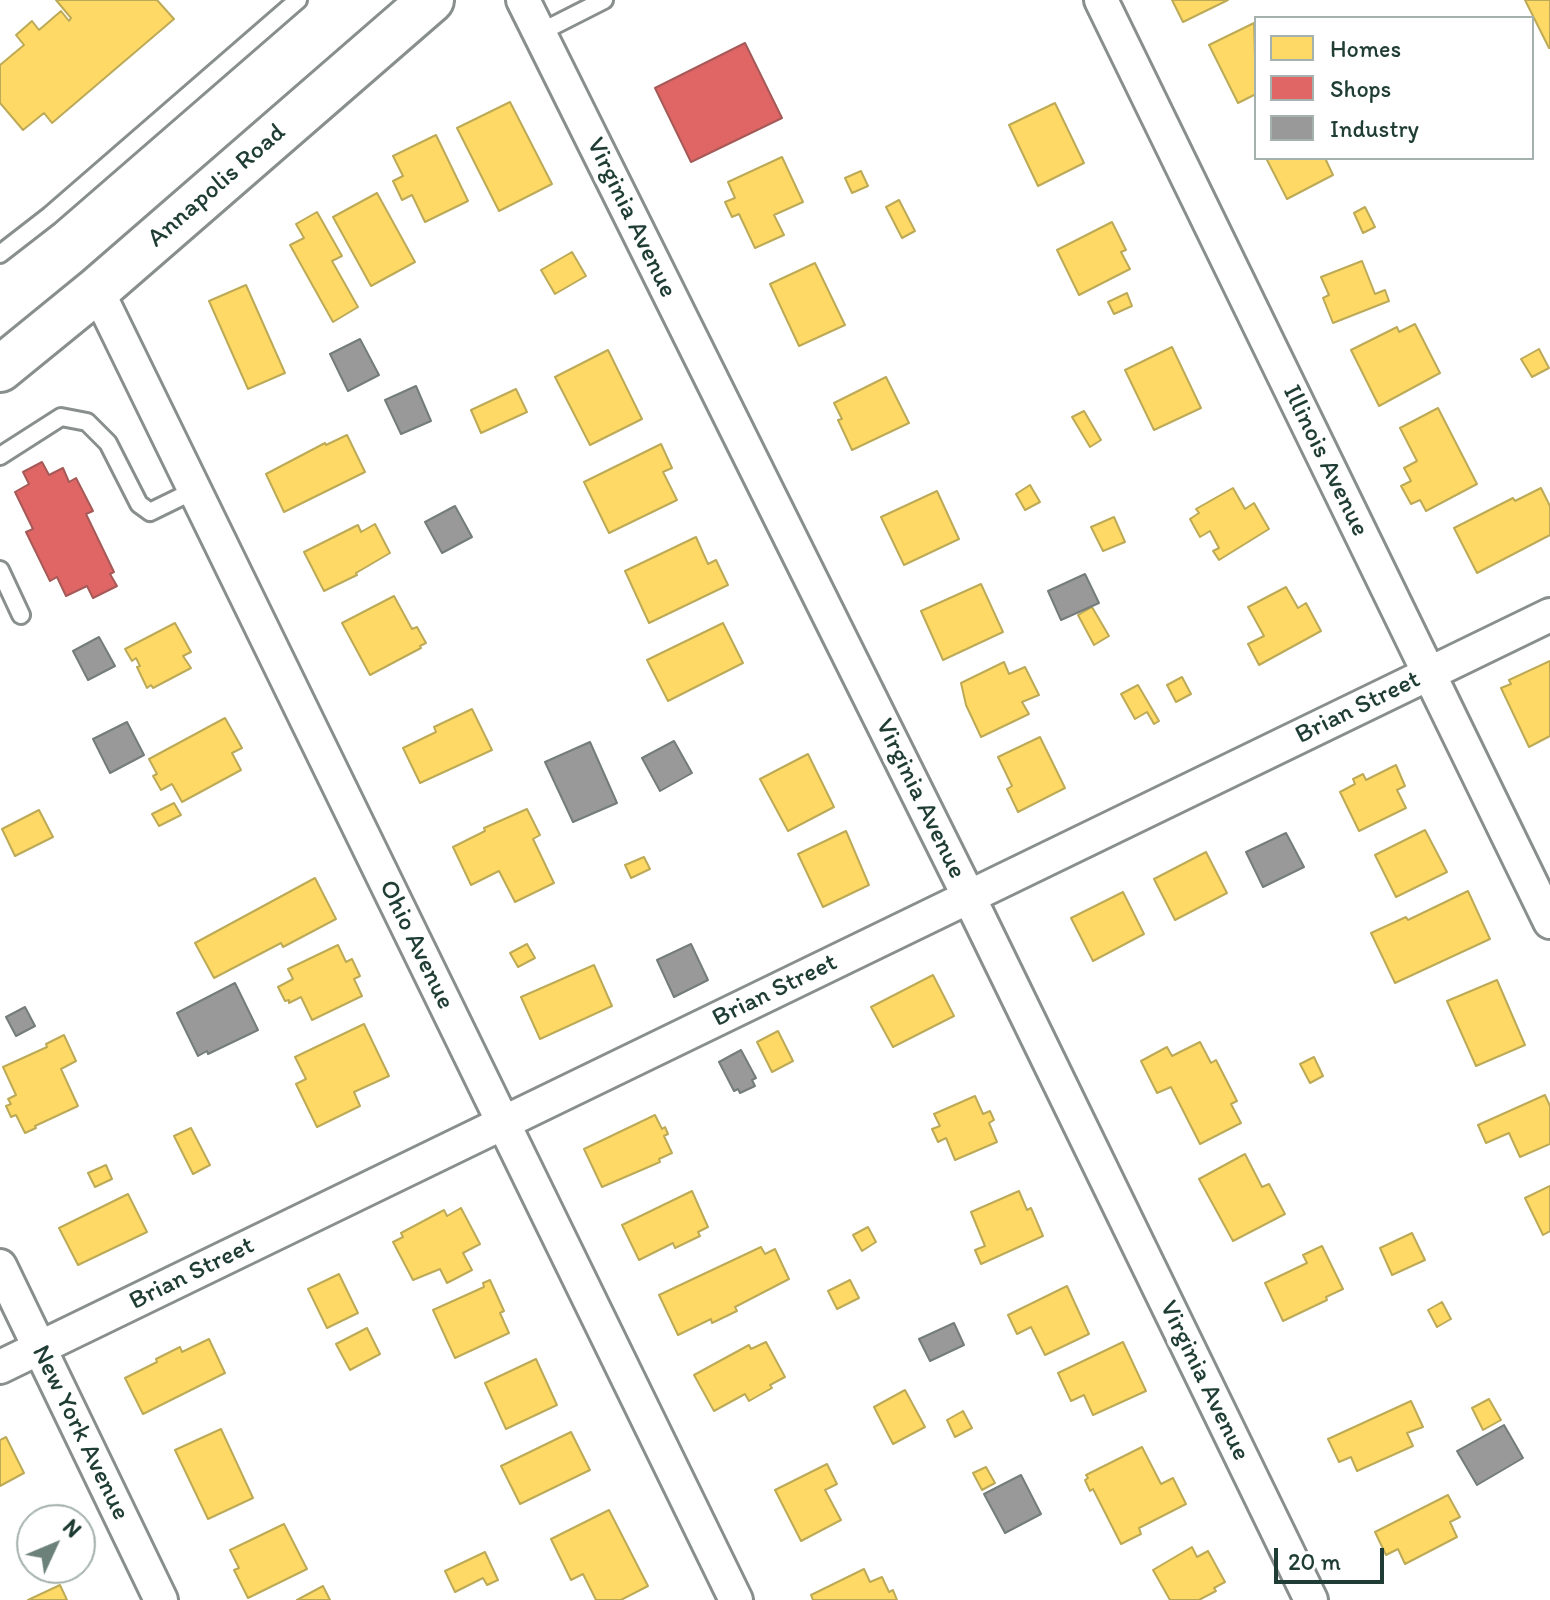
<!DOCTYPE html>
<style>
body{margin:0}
#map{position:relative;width:1550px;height:1600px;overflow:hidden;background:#fff;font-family:Itim,sans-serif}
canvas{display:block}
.legend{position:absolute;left:1254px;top:16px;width:280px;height:144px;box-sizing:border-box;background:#fff;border:2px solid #a5b1ae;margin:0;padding:10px 14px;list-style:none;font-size:24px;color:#1f3d34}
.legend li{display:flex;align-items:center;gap:16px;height:40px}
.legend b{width:40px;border:2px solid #a5b1ae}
.north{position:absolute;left:16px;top:1504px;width:80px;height:80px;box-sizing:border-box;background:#fff;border:2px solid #a5b1ae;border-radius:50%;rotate:46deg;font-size:22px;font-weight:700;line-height:32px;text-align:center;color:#1f3d34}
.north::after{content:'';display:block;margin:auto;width:28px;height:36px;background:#6d817b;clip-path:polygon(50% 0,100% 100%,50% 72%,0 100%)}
.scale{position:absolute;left:1274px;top:1548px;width:110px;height:36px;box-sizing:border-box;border:4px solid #1f3d34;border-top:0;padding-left:10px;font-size:24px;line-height:28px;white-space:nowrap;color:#1f3d34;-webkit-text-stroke:6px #fff;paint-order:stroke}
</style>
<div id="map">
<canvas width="1550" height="1600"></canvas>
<ul class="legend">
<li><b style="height:22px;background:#ffd966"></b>Homes</li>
<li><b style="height:22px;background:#e06666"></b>Shops</li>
<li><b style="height:22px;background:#999"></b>Industry</li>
</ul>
<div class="north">N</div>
<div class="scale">20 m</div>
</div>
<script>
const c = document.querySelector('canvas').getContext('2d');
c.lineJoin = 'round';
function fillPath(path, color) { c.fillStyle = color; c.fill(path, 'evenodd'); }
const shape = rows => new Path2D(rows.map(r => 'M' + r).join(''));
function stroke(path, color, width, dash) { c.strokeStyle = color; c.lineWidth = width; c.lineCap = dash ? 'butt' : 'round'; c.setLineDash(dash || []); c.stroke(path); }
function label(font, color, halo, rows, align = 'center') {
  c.font = font + ' Itim,sans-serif'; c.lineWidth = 8; c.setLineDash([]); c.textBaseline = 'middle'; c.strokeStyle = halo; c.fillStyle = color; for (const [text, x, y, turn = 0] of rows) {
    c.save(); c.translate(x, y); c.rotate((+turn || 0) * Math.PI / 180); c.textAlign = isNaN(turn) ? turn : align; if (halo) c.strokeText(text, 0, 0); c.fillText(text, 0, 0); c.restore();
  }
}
const homes = shape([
 [56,0,157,0,174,19,52,123,44,113,23,130,0,103,0,65,24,45,16,35,32,21,39,30,61,11,69,21,71,18,56,0],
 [1172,0,1228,0,1183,22,1172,0],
 [1525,0,1550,0,1550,48,1549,48,1525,0],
 [1254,23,1256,94,1238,103,1209,45,1254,23],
 [510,102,552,184,499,211,457,128,510,102],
 [1055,103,1084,163,1038,186,1009,125,1055,103],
 [436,135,468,201,425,222,412,195,402,200,393,181,403,176,393,156,436,135],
 [782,157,803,202,774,215,784,235,755,248,739,214,732,217,725,202,735,198,728,182,782,157],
 [1266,158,1325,158,1333,175,1287,199,1266,158],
 [861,171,868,186,852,193,845,178,861,171],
 [377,193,415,262,371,286,333,217,377,193],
 [899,200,915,231,902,238,886,207,899,200],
 [1365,207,1375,227,1363,233,1354,213,1365,207],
 [317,212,342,256,332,261,358,307,333,322,290,245,304,238,296,224,317,212],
 [1112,222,1126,250,1121,252,1130,269,1079,295,1057,250,1112,222],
 [572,252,586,276,555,294,541,270,572,252],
 [1362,261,1375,294,1385,290,1389,301,1333,323,1323,298,1329,295,1321,277,1362,261],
 [815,263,845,325,799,346,770,284,815,263],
 [246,285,285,373,248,389,209,301,246,285],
 [1127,293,1132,306,1114,314,1108,302,1127,293],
 [1415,324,1440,373,1379,406,1351,350,1397,327,1399,332,1415,324],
 [1172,347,1201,408,1154,430,1125,370,1172,347],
 [1539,349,1549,368,1532,377,1521,359,1539,349],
 [608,350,642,419,590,445,555,377,608,350],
 [886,377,909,423,852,450,838,420,842,419,834,403,886,377],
 [516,389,527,412,481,433,471,410,516,389],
 [1438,408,1477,484,1426,511,1420,500,1411,504,1401,486,1411,481,1404,468,1417,461,1400,428,1438,408],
 [1084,411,1101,440,1090,447,1072,417,1084,411],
 [347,435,365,472,284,512,266,474,325,443,326,445,347,435],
 [661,444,672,468,663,472,677,500,609,533,584,482,661,444],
 [1030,485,1040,502,1025,510,1016,494,1030,485],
 [1233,488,1245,509,1254,503,1269,529,1219,560,1213,551,1219,548,1210,531,1200,537,1190,519,1199,513,1196,509,1233,488],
 [1541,488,1550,506,1550,535,1477,573,1454,528,1513,498,1515,501,1541,488],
 [937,491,959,539,904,565,881,517,937,491],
 [1114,517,1125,542,1103,551,1091,527,1114,517],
 [375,524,390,553,356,573,357,575,324,591,304,552,358,525,361,532,375,524],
 [696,537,708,564,716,560,728,585,649,623,625,571,696,537],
 [981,584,1003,632,943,660,921,611,981,584],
 [1286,587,1298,608,1306,603,1321,631,1259,665,1248,644,1264,636,1248,607,1286,587],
 [394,596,412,629,417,627,426,643,420,646,421,648,370,675,342,623,394,596],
 [1092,607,1109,636,1094,645,1078,615,1092,607],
 [175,623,191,652,183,656,191,668,153,688,151,685,147,688,137,667,140,666,136,658,132,661,125,649,175,623],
 [723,623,743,663,668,701,647,660,723,623],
 [1550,661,1550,736,1529,747,1501,688,1511,684,1509,680,1550,661],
 [1004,662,1009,674,1025,667,1039,695,1022,702,1029,714,981,737,966,705,961,683,1004,662],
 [1182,677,1191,694,1176,702,1167,685,1182,677],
 [1138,685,1159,721,1154,724,1147,712,1135,719,1121,694,1138,685],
 [472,709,492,750,420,783,403,748,436,732,434,727,472,709],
 [225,718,242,748,232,753,241,770,182,802,172,784,161,790,153,776,157,774,149,759,225,718],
 [1040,737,1065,788,1018,812,1007,789,1012,786,998,757,1040,737],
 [808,754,834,807,788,831,760,779,808,754],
 [1396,765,1405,786,1397,790,1406,808,1359,831,1340,792,1355,784,1353,779,1363,774,1366,780,1396,765],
 [174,803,181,815,159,826,152,814,174,803],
 [527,809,540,835,533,839,554,883,515,902,499,871,471,885,453,847,485,831,484,828,527,809],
 [39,810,53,837,15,856,2,829,39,810],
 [1425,830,1447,872,1396,897,1375,855,1425,830],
 [846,831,869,885,823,907,798,854,846,831],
 [1206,852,1227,893,1175,920,1154,879,1206,852],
 [644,857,650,869,631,878,625,865,644,857],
 [315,878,336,919,283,947,281,943,214,978,195,943,315,878],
 [1468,891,1490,939,1395,983,1371,933,1406,917,1408,920,1468,891],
 [1123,892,1144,934,1093,961,1071,918,1123,892],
 [527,944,535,958,518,967,510,953,527,944],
 [338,945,346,962,352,959,360,976,354,979,362,996,312,1020,301,997,289,1003,289,1000,285,1001,278,987,293,979,288,969,338,945],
 [594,965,612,1006,540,1039,521,997,594,965],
 [933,975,954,1016,893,1047,871,1007,933,975],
 [1497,980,1525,1045,1476,1066,1447,1001,1497,980],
 [364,1024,389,1076,354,1092,360,1106,317,1127,296,1084,306,1079,295,1057,364,1024],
 [778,1031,793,1061,772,1072,757,1042,778,1031],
 [64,1035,76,1061,61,1069,78,1106,35,1126,36,1128,25,1133,16,1115,11,1117,6,1106,11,1104,8,1099,16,1095,3,1067,47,1047,46,1044,64,1035],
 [1200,1042,1211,1063,1216,1060,1237,1101,1231,1104,1241,1123,1200,1144,1171,1087,1157,1093,1141,1061,1167,1047,1172,1056,1200,1042],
 [1314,1057,1323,1076,1310,1083,1300,1064,1314,1057],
 [1545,1095,1550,1106,1550,1144,1520,1157,1509,1133,1486,1143,1478,1125,1545,1095],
 [975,1096,983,1114,990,1111,994,1120,989,1123,997,1142,955,1160,946,1138,938,1142,932,1129,940,1126,934,1114,975,1096],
 [655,1115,662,1129,665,1127,668,1134,664,1136,672,1153,659,1159,660,1162,602,1187,584,1149,655,1115],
 [191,1128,210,1165,193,1174,174,1136,191,1128],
 [1245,1154,1262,1187,1269,1184,1285,1214,1233,1241,1199,1179,1245,1154],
 [106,1165,112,1179,95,1187,88,1173,106,1165],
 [1550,1186,1550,1231,1543,1235,1525,1198,1550,1186],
 [692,1191,708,1227,698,1232,700,1236,675,1248,673,1243,639,1260,622,1225,692,1191],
 [1019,1191,1027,1210,1031,1208,1043,1236,981,1264,975,1250,985,1246,971,1212,1019,1191],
 [128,1194,147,1232,78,1265,59,1228,128,1194],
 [461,1208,480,1244,463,1253,472,1270,447,1283,440,1269,413,1280,393,1242,403,1237,401,1233,444,1210,447,1216,461,1208],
 [868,1227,876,1242,862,1251,853,1235,868,1227],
 [1412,1233,1425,1260,1392,1275,1380,1248,1412,1233],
 [1322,1246,1343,1289,1326,1297,1327,1300,1283,1321,1265,1283,1307,1263,1303,1255,1322,1246],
 [761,1247,765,1254,775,1249,789,1279,735,1307,737,1311,712,1323,711,1319,678,1335,659,1295,761,1247],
 [339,1274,358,1313,327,1328,308,1289,339,1274],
 [490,1280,504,1311,500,1313,509,1333,455,1358,433,1310,484,1287,483,1283,490,1280],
 [850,1280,859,1298,837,1309,828,1291,850,1280],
 [1067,1286,1089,1334,1045,1355,1031,1327,1017,1334,1008,1315,1067,1286],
 [1442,1302,1451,1319,1437,1327,1428,1310,1442,1302],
 [367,1328,380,1354,350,1370,336,1344,367,1328],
 [209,1339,225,1373,143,1414,125,1378,157,1362,156,1359,180,1347,182,1352,209,1339],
 [766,1342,785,1377,770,1385,772,1388,749,1401,745,1394,714,1411,694,1375,749,1345,751,1349,766,1342],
 [1123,1342,1146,1391,1093,1415,1084,1395,1071,1401,1058,1373,1123,1342],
 [536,1359,557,1405,506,1429,485,1383,536,1359],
 [905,1390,925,1427,893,1444,874,1407,905,1390],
 [1489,1399,1501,1420,1483,1430,1472,1408,1489,1399],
 [1411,1401,1423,1427,1407,1433,1413,1446,1357,1471,1351,1457,1339,1462,1328,1439,1411,1401],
 [963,1411,972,1428,955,1437,947,1420,963,1411],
 [221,1429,253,1498,208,1519,175,1450,221,1429],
 [571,1432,590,1470,520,1504,501,1466,571,1432],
 [6,1437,24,1473,0,1486,0,1440,6,1437],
 [1142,1447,1161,1484,1173,1478,1186,1504,1139,1528,1141,1534,1121,1544,1093,1489,1090,1491,1085,1480,1088,1478,1086,1475,1142,1447],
 [827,1464,837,1484,825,1490,841,1520,801,1541,775,1490,827,1464],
 [986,1467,995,1483,982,1490,973,1473,986,1467],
 [1448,1495,1460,1517,1450,1522,1457,1537,1405,1564,1398,1549,1386,1555,1375,1532,1448,1495],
 [609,1510,648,1586,621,1600,596,1600,583,1574,571,1580,551,1539,609,1510],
 [284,1524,307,1569,248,1598,234,1570,239,1568,230,1550,284,1524],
 [1192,1547,1197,1557,1208,1551,1225,1582,1214,1588,1216,1591,1199,1600,1170,1600,1153,1570,1192,1547],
 [485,1552,498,1580,487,1585,483,1578,455,1592,445,1571,485,1552],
 [864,1569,870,1582,882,1577,889,1592,893,1590,897,1600,813,1600,811,1595,864,1569],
 [60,1585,67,1600,28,1600,60,1585],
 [323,1586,330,1600,297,1600,323,1586]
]);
fillPath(homes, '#ffd966');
stroke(homes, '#bcaa57', 2);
const shops = shape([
 [745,43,782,118,691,162,655,88,745,43],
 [42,462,49,475,63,468,69,482,76,478,93,511,86,514,114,572,110,574,117,586,93,598,87,586,66,596,57,577,50,581,26,532,33,529,15,492,29,484,23,472,42,462]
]);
fillPath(shops, '#e06666');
stroke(shops, '#a65a57', 2);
const industry = shape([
 [360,339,379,375,348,391,330,354,360,339],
 [416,386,431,421,401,434,385,400,416,386],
 [455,506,472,537,442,553,425,522,455,506],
 [1085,574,1099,603,1061,620,1048,591,1085,574],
 [99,637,115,666,88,680,73,651,99,637],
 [127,722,144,755,110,773,93,739,127,722],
 [674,741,692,773,660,791,642,758,674,741],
 [590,742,617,803,573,822,545,762,590,742],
 [1286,833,1304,867,1263,887,1246,852,1286,833],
 [691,944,708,980,674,997,657,960,691,944],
 [235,983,258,1030,208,1054,207,1051,198,1056,177,1013,235,983],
 [25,1007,35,1026,16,1036,6,1017,25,1007],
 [741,1050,756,1078,752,1080,755,1086,740,1093,738,1089,734,1091,719,1062,741,1050],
 [954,1323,964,1345,930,1361,919,1339,954,1323],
 [1504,1425,1523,1458,1477,1485,1457,1451,1504,1425],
 [1021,1475,1041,1514,1005,1533,984,1494,1021,1475]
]);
fillPath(industry, '#999');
stroke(industry, '#747d7b', 2);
const service = shape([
 [539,33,604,0],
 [0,254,49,216,298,0],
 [0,456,61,417,87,422,108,443,139,504,150,512,195,490],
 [0,570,21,615]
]);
const minor = shape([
 [523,0,969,897,1311,1600],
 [1101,0,1550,922],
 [97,290,736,1600],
 [0,1266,161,1600],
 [0,1367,1550,615]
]);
const secondary = shape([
 [0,369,97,290,431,0]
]);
stroke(service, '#898f8d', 22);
stroke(minor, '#898f8d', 38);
stroke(secondary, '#898f8d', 50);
stroke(service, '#fff', 16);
stroke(minor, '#fff', 32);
stroke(secondary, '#fff', 44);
label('26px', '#1f3d34', '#fff', [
 ["Annapolis Road",217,186,-41],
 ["Virginia Avenue",631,218,64],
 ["Illinois Avenue",1325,461,64],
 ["Brian Street",1358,708,-26],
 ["Virginia Avenue",920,799,64],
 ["Ohio Avenue",416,945,64],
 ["Brian Street",775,991,-26],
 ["Brian Street",192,1274,-26],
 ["Virginia Avenue",1204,1381,64],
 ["New York Avenue",80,1433,64]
]);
</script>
